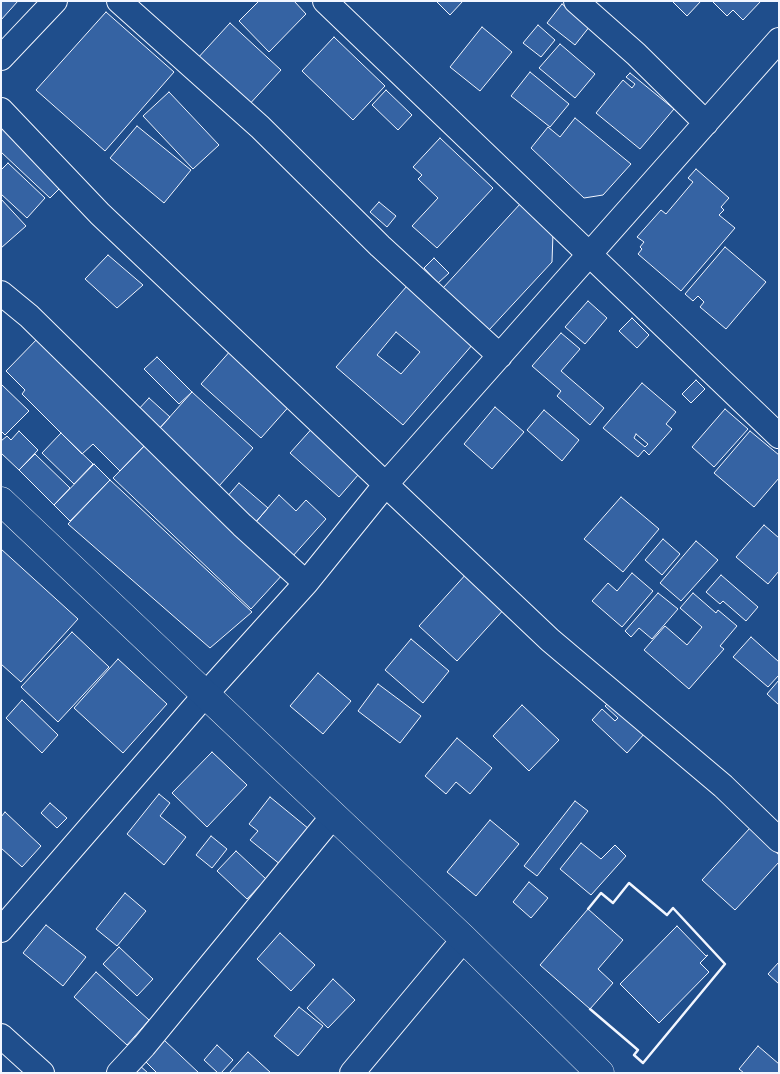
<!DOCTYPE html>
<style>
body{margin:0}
#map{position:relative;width:780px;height:1074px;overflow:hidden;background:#1f4e8c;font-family:"Roboto Condensed",sans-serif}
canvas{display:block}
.frame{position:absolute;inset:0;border:2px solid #f2f6ff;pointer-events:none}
</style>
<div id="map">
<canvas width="780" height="1074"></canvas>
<div class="frame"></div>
</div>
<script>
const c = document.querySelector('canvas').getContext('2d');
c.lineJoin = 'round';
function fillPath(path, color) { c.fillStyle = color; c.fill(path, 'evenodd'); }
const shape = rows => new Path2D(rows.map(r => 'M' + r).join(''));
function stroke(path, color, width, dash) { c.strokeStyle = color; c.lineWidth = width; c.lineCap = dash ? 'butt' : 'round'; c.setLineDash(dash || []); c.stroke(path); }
const building = shape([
 [1,1,18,1,1,20,1,1],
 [259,1,294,1,306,14,269,52,239,21,259,1],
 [436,1,463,1,450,15,436,1],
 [672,1,701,1,687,16,672,1],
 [712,1,761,1,743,20,733,10,727,16,712,1],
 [562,4,590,26,575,45,547,23,562,4],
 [106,12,174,72,105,151,36,90,106,12],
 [230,23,281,70,246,108,196,60,230,23],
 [538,25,555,40,541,57,523,43,538,25],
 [482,27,512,52,480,91,450,67,482,27],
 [334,37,385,86,353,120,302,71,334,37],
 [560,44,595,74,575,98,539,68,560,44],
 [530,72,569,104,550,127,511,96,530,72],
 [630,73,674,109,640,149,596,113,623,80,632,88,635,84,626,77,630,73],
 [386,90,412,115,398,130,372,105,386,90],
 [169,92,219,145,193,169,143,116,169,92],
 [575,118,631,164,603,195,584,198,531,148,548,127,560,137,575,118],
 [1,121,66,182,50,198,1,152,1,121],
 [137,126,191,170,164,203,110,158,137,126],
 [440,138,493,188,437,248,412,226,438,198,418,179,422,175,413,167,440,138],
 [8,163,45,198,27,218,1,194,1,170,8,163],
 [696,169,729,198,721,207,724,210,719,215,735,228,681,291,638,254,642,249,640,247,644,242,637,237,661,210,666,214,693,182,688,178,696,169],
 [1,199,26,226,1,248,1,199],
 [379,202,396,216,387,227,370,212,379,202],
 [521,203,553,233,552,262,489,330,443,288,521,203],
 [725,247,766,282,726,329,700,307,704,302,698,296,693,301,685,294,725,247],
 [108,255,143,285,117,308,85,279,108,255],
 [434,258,449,273,438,283,424,268,434,258],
 [407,286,473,344,403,425,336,367,407,286],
 [396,332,420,352,401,374,377,355,396,332],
 [588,301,607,318,585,344,565,327,588,301],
 [632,318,649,335,637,348,619,331,632,318],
 [561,333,580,349,561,371,604,408,590,425,557,396,561,391,532,366,561,333],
 [42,334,150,440,120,471,93,444,82,454,22,394,25,390,6,371,42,334],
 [232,349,292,403,261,438,201,384,232,349],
 [157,357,192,392,179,404,144,369,157,357],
 [696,380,705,389,691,403,682,394,696,380],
 [642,383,676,412,666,424,672,429,649,455,644,450,638,457,603,428,642,383],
 [636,434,648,444,645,447,634,438,636,434],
 [1,384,29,411,5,435,1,431,1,384],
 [192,392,253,448,219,486,158,430,192,392],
 [149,398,170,417,158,430,137,411,149,398],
 [495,407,524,432,492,469,464,444,495,407],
 [725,409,748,429,714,467,692,447,725,409],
 [544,410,579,440,562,461,527,430,544,410],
 [316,424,365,467,339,497,290,453,316,424],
 [19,431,38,450,19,470,1,453,1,441,7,436,11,440,19,431],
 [750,431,779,455,779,478,754,507,714,473,750,431],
 [61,433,93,464,74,484,42,453,61,433],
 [150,440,284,573,251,609,113,478,150,440],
 [35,454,70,488,54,505,19,470,35,454],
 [94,464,110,480,70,521,54,505,94,464],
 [110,480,252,612,210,648,68,524,110,480],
 [239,483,268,508,255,523,226,498,239,483],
 [279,495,296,511,306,500,326,519,292,557,255,523,279,495],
 [621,497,659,529,623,572,584,539,621,497],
 [764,525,779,538,779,571,768,584,736,557,764,525],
 [663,539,680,554,662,575,645,560,663,539],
 [696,541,718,560,681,601,660,583,696,541],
 [1,549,78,619,21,682,1,664,1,549],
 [468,572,506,607,457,661,419,626,468,572],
 [632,573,653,591,622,627,592,601,608,583,617,591,632,573],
 [721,575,758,607,746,621,723,601,720,604,706,592,721,575],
 [658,593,678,609,652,639,639,628,631,637,625,631,658,593],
 [693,593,716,613,718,610,737,626,720,646,724,649,689,689,644,650,665,626,687,645,702,627,680,608,693,593],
 [72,632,109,667,58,722,21,687,72,632],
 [751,637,779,662,779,675,768,687,733,657,751,637],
 [411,639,449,671,423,703,385,670,411,639],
 [118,659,167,704,123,753,74,708,118,659],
 [318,673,351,701,323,734,290,706,318,673],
 [779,680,779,705,767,694,779,680],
 [378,684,421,716,400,743,358,711,378,684],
 [22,700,58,735,42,753,6,718,22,700],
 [610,701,645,733,627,753,592,720,602,709,615,721,618,718,605,706,610,701],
 [522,705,559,740,529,771,493,736,522,705],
 [457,738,492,768,470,794,456,782,446,794,425,776,457,738],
 [212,752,247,785,207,827,172,793,212,752],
 [159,794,170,803,160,816,186,837,164,865,127,834,159,794],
 [270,797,309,829,281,865,250,840,258,831,249,824,270,797],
 [575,801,588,811,537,876,524,866,575,801],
 [50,803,67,818,57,828,41,813,50,803],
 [5,812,41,846,22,867,1,848,1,817,5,812],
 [490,820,519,844,476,896,447,872,490,820],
 [750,828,779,855,779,862,735,910,702,880,750,828],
 [211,836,227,849,212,868,196,855,211,836],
 [581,843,601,859,615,845,626,856,591,895,560,869,581,843],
 [236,851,266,879,247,899,217,871,236,851],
 [529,882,548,898,531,918,513,902,529,882],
 [125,893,146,911,117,946,96,929,125,893],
 [588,909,623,940,598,969,613,983,590,1009,540,965,588,909],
 [46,925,86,957,63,986,23,953,46,925],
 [677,926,706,956,708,955,700,963,709,972,659,1023,620,984,677,926],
 [280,933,315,965,291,991,257,959,280,933],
 [119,947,153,979,137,996,103,964,119,947],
 [779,962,779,984,768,974,779,962],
 [96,972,149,1020,127,1045,74,997,96,972],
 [333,979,355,1000,328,1028,307,1008,333,979],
 [299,1007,323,1026,298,1056,274,1036,299,1007],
 [164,1040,199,1073,157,1073,145,1061,164,1040],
 [217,1045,233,1060,221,1073,218,1073,204,1060,217,1045],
 [758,1046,779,1064,779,1073,744,1073,739,1069,758,1046],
 [248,1052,271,1073,229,1073,248,1052],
 [138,1064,148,1073,130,1073,138,1064]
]);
fillPath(building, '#3563a3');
stroke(building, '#f2f6ff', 1);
const minor = shape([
 [119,1,260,127,380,246,500,356],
 [325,1,779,436],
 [576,1,636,54,706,123],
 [1,58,55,1],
 [1,110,100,214,550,640,723,786,779,840],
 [1,293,29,316,242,525,306,583],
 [1,930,205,695,306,583,386,484,779,40],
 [1,1036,42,1073],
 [119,1073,144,1046,333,816],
 [352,1073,464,939]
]);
const tertiary = shape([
 [1,501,464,939,600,1073]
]);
stroke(minor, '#f2f6ff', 26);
stroke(tertiary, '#f2f6ff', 29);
stroke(minor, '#1f4e8c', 24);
stroke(tertiary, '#1f4e8c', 28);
stroke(shape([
 [588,909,601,893,613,903,629,883,667,915,673,908,725,964,643,1063,634,1055,638,1050,590,1009]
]), '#f2f6ff', 2.5);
</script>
